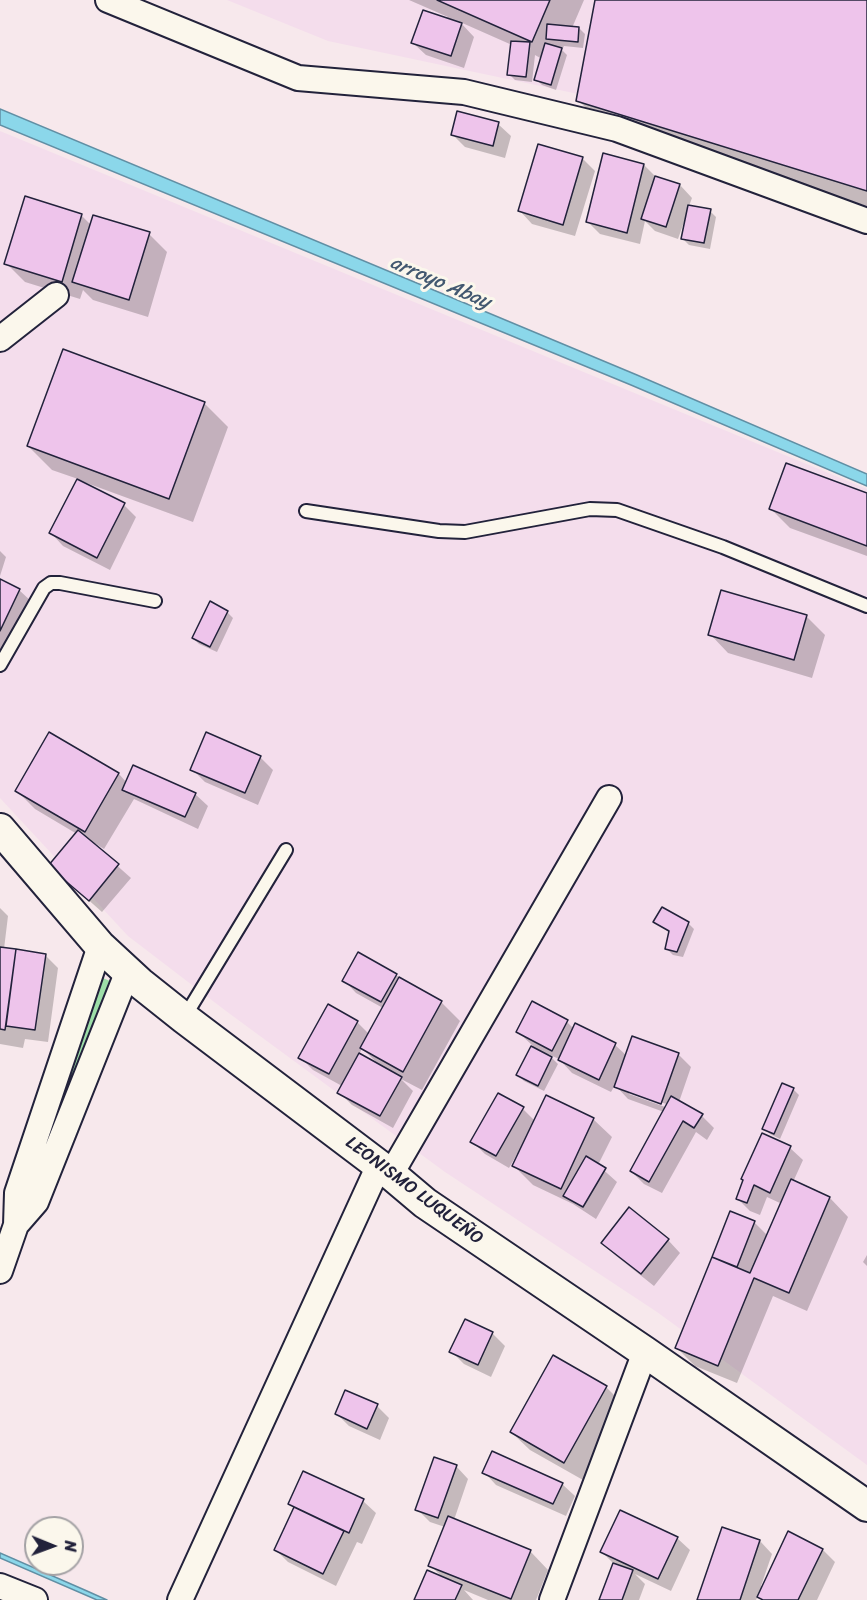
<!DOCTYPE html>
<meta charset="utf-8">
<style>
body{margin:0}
#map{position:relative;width:867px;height:1600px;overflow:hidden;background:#f7e8ec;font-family:Sriracha,sans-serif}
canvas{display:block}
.north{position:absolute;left:24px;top:1516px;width:60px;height:60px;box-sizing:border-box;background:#fbf7ec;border:2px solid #a4a2a5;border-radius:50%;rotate:91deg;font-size:16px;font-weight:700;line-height:24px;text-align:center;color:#22223b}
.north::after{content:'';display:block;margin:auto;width:21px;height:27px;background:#22223b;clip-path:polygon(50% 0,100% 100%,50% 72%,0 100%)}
</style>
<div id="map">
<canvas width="867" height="1600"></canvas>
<div class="north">N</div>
</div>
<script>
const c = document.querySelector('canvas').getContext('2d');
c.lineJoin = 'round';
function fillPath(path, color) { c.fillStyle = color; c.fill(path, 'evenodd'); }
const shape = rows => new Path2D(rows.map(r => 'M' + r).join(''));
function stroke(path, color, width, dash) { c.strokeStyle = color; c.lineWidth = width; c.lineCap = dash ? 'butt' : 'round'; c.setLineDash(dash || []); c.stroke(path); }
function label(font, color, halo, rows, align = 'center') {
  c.font = font + ' Sriracha,sans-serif'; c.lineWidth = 6; c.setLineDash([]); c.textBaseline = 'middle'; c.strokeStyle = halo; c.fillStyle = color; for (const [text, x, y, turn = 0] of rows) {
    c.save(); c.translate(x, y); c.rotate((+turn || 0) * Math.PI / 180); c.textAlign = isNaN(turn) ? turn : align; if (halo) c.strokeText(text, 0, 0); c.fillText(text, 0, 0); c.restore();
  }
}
fillPath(shape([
 [227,0,867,0,649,109,328,41],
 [0,131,867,489,867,1465,657,1312,445,1172,226,1011,128,936,0,798]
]), '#f4ddec');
fillPath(shape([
 [103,978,110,981,112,986,28,1202,95,984]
]), '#9ddea8');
const water = shape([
 [0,109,637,375,867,474,867,486,631,385,0,125,0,109],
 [0,1553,87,1591,107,1600,97,1600,0,1558,0,1553]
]);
fillPath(water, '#8bd7ea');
stroke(water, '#618fa4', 1.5);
fillPath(shape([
 [409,0,584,0,572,28,579,28,585,34,583,48,564,46,562,50,567,55,556,90,542,85,536,79,542,59,535,55,532,82,515,80,509,74,512,45,460,22,474,37,464,68,426,55,413,43,448,17],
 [596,0,867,0,867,206,602,124,578,100],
 [498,124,511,136,505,158,465,147,453,135],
 [582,158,595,171,575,236,532,224,520,211],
 [644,165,657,178,680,185,692,198,689,206,710,211,716,217,710,249,689,245,683,239,686,223,684,222,678,239,655,231,645,221,640,244,600,234,588,222],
 [81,215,91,225,149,234,167,252,148,317,93,300,83,290,80,299,25,282,6,263],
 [204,403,228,427,193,522,81,481,80,483,124,505,136,517,110,570,63,546,51,533,78,479,52,470,28,446],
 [867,495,867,556,790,528,771,509],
 [0,551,6,557,0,576],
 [0,581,19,590,32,602,0,653],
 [227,612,233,618,217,652,199,644,193,638],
 [806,616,825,635,812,678,728,653,710,634],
 [49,734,119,774,127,783,195,794,208,806,198,829,134,799,104,849,96,844,95,846,131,878,102,912,50,866,77,834,35,809,16,790],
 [260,757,273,770,258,805,205,782,192,769],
 [0,908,8,916,4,949,45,955,58,968,48,1042,25,1039,23,1048,0,1044],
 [655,922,688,923,694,929,683,957,673,955,667,949,670,933],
 [396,975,401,979,441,1002,460,1021,422,1090,401,1079,413,1091,393,1128,352,1105,339,1092,342,1086,313,1070,300,1057,329,1006,357,1022,369,1034,383,1008,356,993,344,980],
 [362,1048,380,1066,359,1055],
 [533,1003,567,1022,574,1029,576,1025,615,1045,627,1056,678,1054,691,1067,679,1102,702,1116,714,1128,707,1140,696,1132,662,1193,644,1184,631,1171,664,1112,628,1099,615,1085,611,1092,572,1073,559,1059,548,1054,558,1064,544,1091,524,1081,518,1075,533,1046,518,1032],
 [629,1091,669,1105,668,1108,629,1094],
 [793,1089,799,1095,780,1139,770,1134,764,1128],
 [523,1109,535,1121,593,1119,612,1137,598,1165,617,1182,596,1219,573,1204,533,1185,514,1166,519,1155,517,1154,509,1168,485,1154,472,1141],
 [763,1135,790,1148,803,1160,793,1182,830,1198,848,1217,807,1311,773,1296,737,1383,695,1366,677,1348,714,1258,754,1222,768,1236,782,1204,767,1197,760,1215,750,1211,737,1198],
 [668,1240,680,1253,654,1286,615,1255,603,1243],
 [867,1255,867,1266,863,1262],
 [466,1321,493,1334,505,1346,491,1377,464,1364,451,1351],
 [606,1387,625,1406,583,1480,530,1450,511,1432],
 [377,1406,389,1418,380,1440,349,1426,336,1413],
 [456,1466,468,1479,454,1520,530,1551,548,1570,536,1600,488,1600,464,1590,473,1600,416,1600,443,1578,430,1565,445,1527,430,1522,417,1509],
 [484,1472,562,1484,575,1496,566,1516,496,1485],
 [304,1473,363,1501,376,1513,362,1544,357,1542,336,1586,288,1562,276,1550,295,1509,290,1504],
 [677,1538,690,1550,671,1591,635,1574,645,1584,639,1600,600,1600,614,1564,602,1552],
 [760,1541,772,1554,761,1586,763,1587,823,1550,835,1562,817,1600,762,1600,758,1596,756,1600,699,1600]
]), '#0003');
const building = shape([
 [437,0,550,0,532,42,437,0],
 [595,0,867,0,867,191,576,101,595,0],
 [423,10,462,23,451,56,411,43,423,10],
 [547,24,579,27,578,42,546,39,547,24],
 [511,41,530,42,526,77,507,75,511,41],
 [545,43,562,48,551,85,534,80,545,43],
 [457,111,499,122,493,146,451,135,457,111],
 [538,144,583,157,563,225,518,211,538,144],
 [603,153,644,164,627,233,586,222,603,153],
 [655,176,680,184,666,227,641,219,655,176],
 [25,196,82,214,62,282,4,264,25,196],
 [688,205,711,209,704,243,681,239,688,205],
 [93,215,150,232,129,300,72,282,93,215],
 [63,349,205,402,169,499,27,446,63,349],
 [786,463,867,493,867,546,769,509,786,463],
 [77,479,125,503,97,558,49,533,77,479],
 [0,579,20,589,0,631,0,579],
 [721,590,807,615,794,660,708,635,721,590],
 [210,601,228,611,210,647,192,638,210,601],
 [49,732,119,773,85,832,15,791,49,732],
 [206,732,261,756,245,793,190,770,206,732],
 [133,765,196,793,185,817,122,790,133,765],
 [78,830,119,864,89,901,48,866,78,830],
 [662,907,689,922,677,952,665,949,669,931,653,922,662,907],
 [0,947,16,949,5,1030,0,1029,0,947],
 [16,949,46,954,35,1030,6,1026,16,949],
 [358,952,397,974,381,1002,342,981,358,952],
 [399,977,442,1001,403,1072,360,1048,399,977],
 [532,1001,568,1020,552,1051,516,1032,532,1001],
 [328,1004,358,1021,329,1074,298,1058,328,1004],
 [575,1023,616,1043,599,1080,558,1060,575,1023],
 [632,1036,679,1053,661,1104,614,1087,632,1036],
 [531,1046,552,1057,538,1086,516,1075,531,1046],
 [359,1053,402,1077,380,1116,337,1093,359,1053],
 [782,1083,794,1088,774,1134,762,1129,782,1083],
 [498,1093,524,1107,496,1156,470,1142,498,1093],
 [546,1095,594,1118,561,1189,512,1166,546,1095],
 [671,1096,703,1114,694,1128,683,1121,649,1182,630,1171,671,1096],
 [762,1133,791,1146,770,1193,754,1185,747,1203,736,1199,743,1180,741,1179,762,1133],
 [586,1156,606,1168,583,1207,563,1196,586,1156],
 [791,1179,830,1197,789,1293,754,1278,718,1366,675,1348,712,1257,750,1273,791,1179],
 [629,1207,669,1239,641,1274,601,1243,629,1207],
 [730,1211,755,1221,737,1267,712,1257,730,1211],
 [465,1319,493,1332,478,1365,449,1352,465,1319],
 [553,1355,607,1386,564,1463,510,1432,553,1355],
 [345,1390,378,1404,367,1429,335,1414,345,1390],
 [492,1451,563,1483,553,1504,482,1473,492,1451],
 [434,1457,457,1465,438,1518,415,1510,434,1457],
 [303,1471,364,1499,349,1533,288,1504,303,1471],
 [294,1507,344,1531,323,1574,274,1550,294,1507],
 [620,1510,678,1537,658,1579,600,1552,620,1510],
 [448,1516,531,1550,511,1599,428,1566,448,1516],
 [722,1527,760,1540,740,1600,697,1600,722,1527],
 [788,1531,823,1549,798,1600,763,1600,757,1597,788,1531],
 [613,1563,633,1570,622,1600,599,1600,613,1563],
 [427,1570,462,1585,455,1600,414,1600,427,1570]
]);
fillPath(building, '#eec4eb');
stroke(building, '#22223b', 1.5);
const service = shape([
 [306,511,439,531,465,532,590,509,617,510,723,547,867,606],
 [0,665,44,588,51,583,60,583,155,601],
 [184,1018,286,850]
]);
const minor = shape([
 [108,0,298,78,464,92,617,129,867,221],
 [0,339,56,295],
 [391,1174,609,798],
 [16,1225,36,1202,128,971],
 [0,1271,16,1225,17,1193,100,946],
 [0,1586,35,1600],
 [180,1600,379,1165],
 [552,1600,645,1352]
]);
const tertiary = shape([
 [0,829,100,946,140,983,184,1018,393,1176,425,1203,645,1352,867,1506]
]);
stroke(service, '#22223b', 16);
stroke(minor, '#22223b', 28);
stroke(tertiary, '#22223b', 34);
stroke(service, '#fbf7ec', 12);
stroke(minor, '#fbf7ec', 24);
stroke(tertiary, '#fbf7ec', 30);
label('18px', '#22223b', '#fbf7ec', [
 ["LEONISMO LUQUEÑO",414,1191,37]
]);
label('italic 20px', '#425870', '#fbf7ec', [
 ["arroyo Abay",440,283,23]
]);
</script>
